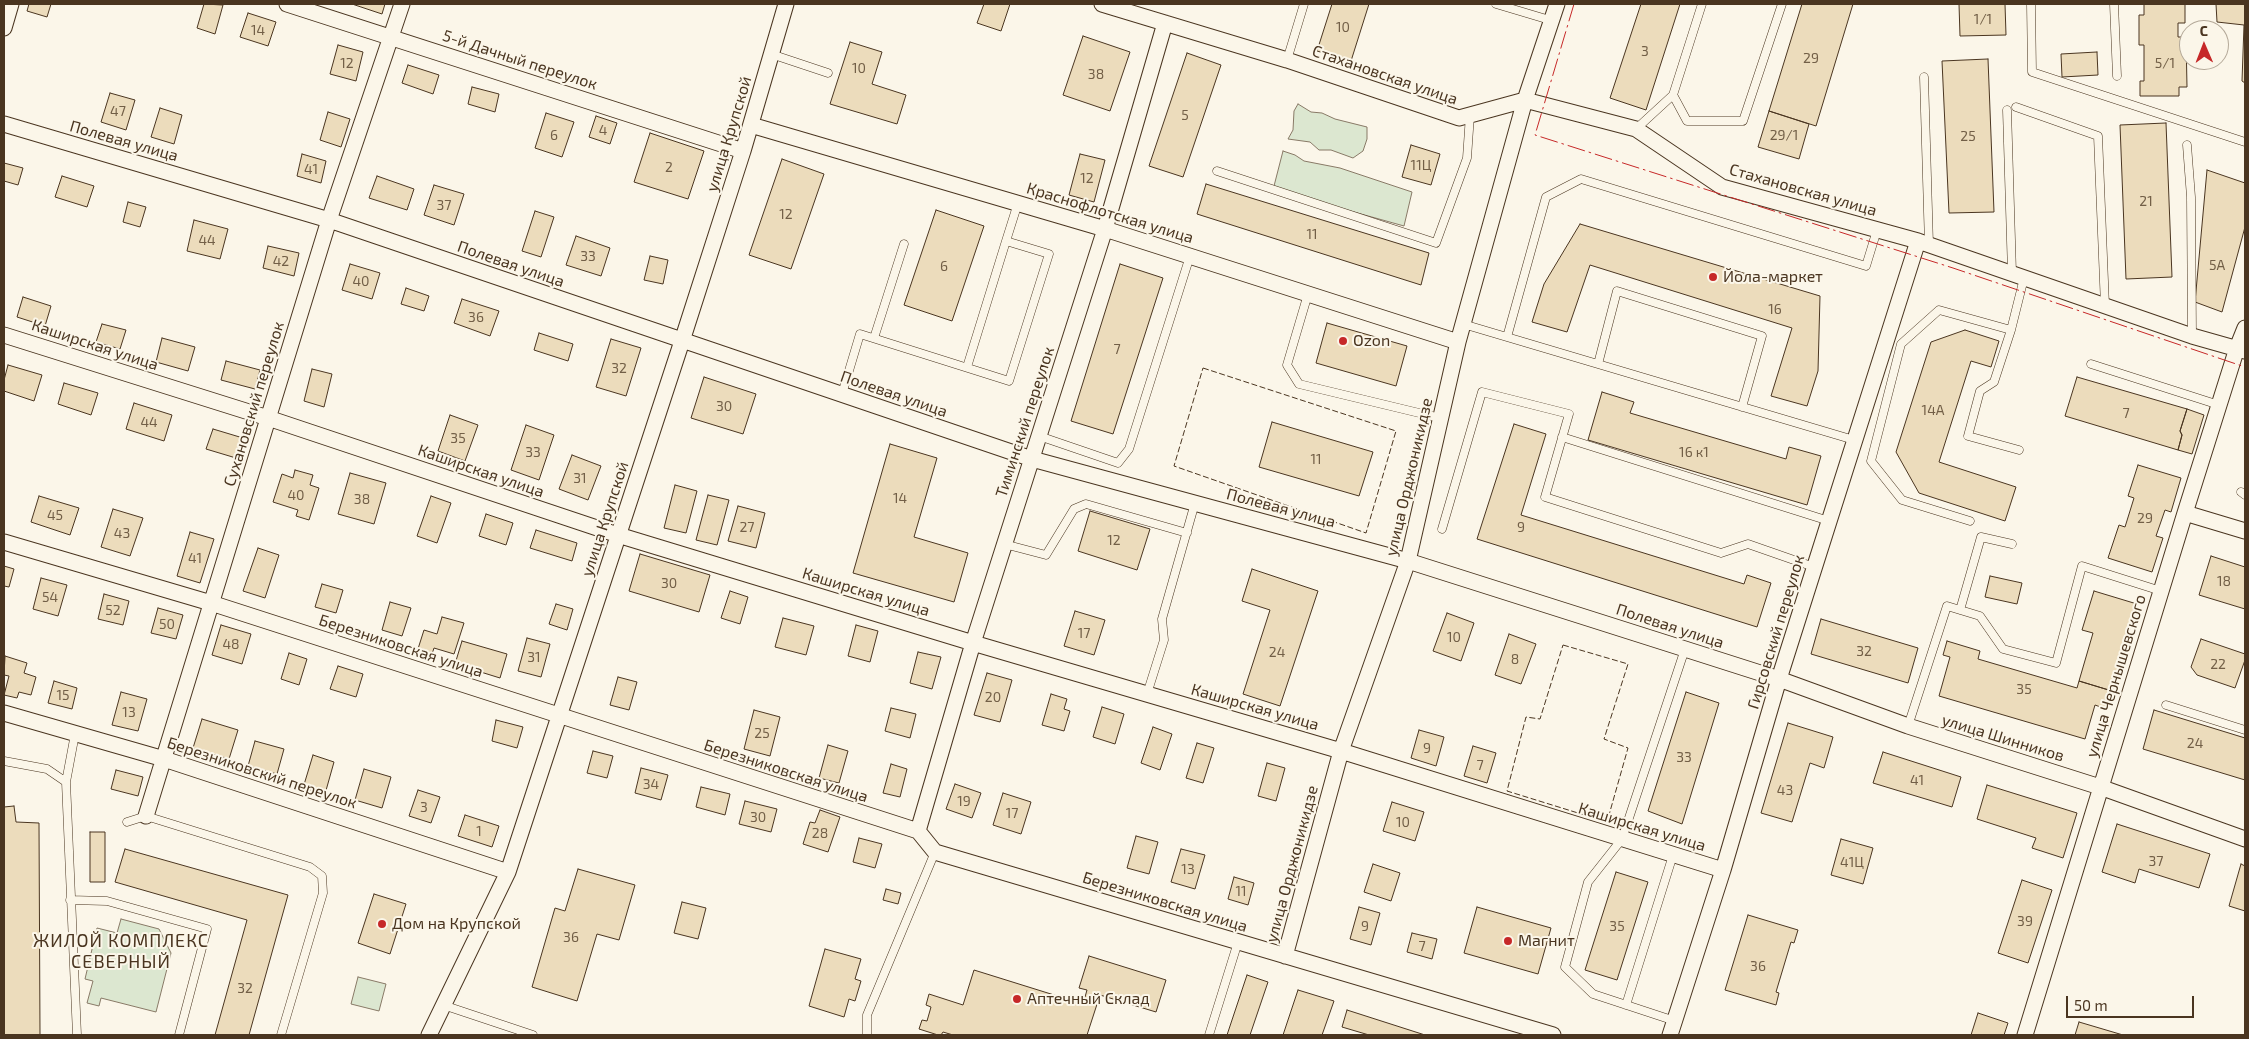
<!DOCTYPE html>
<meta charset="utf-8">
<style>
body{margin:0}
#map{position:relative;width:2249px;height:1039px;overflow:hidden;background:#fbf6e9;font-family:"Exo 2",sans-serif}
canvas{display:block}
.frame{position:absolute;inset:0;border:5px solid #4a3520;pointer-events:none}
.north{position:absolute;left:2179px;top:20px;width:50px;height:50px;box-sizing:border-box;background:#fbf6e9;border:1px solid #b4a999;border-radius:50%;rotate:359deg;font-size:14px;font-weight:700;line-height:20px;text-align:center;color:#4a3520}
.north::after{content:'';display:block;margin:auto;width:18px;height:22px;background:#c62828;clip-path:polygon(50% 0,100% 100%,50% 72%,0 100%)}
.scale{position:absolute;left:2066px;top:996px;width:128px;height:22px;box-sizing:border-box;border:2px solid #4a3520;border-top:0;padding-left:6px;font-size:15px;line-height:18px;white-space:nowrap;color:#4a3520;-webkit-text-stroke:4px #fbf6e9;paint-order:stroke}
</style>
<div id="map">
<canvas width="2249" height="1039"></canvas>
<div class="frame"></div>
<div class="north">С</div>
<div class="scale">50 m</div>
</div>
<script>
const c = document.querySelector('canvas').getContext('2d');
c.lineJoin = 'round';
function fillPath(path, color) { c.fillStyle = color; c.fill(path, 'evenodd'); }
const shape = rows => new Path2D(rows.map(r => 'M' + r).join(''));
function stroke(path, color, width, dash) { c.strokeStyle = color; c.lineWidth = width; c.lineCap = dash ? 'butt' : 'round'; c.setLineDash(dash || []); c.stroke(path); }
function label(font, color, halo, rows, align = 'center') {
  c.font = font + ' "Exo 2",sans-serif'; c.lineWidth = 4; c.setLineDash([]); c.textBaseline = 'middle'; c.strokeStyle = halo; c.fillStyle = color; for (const [text, x, y, turn = 0] of rows) {
    c.save(); c.translate(x, y); c.rotate((+turn || 0) * Math.PI / 180); c.textAlign = isNaN(turn) ? turn : align; if (halo) c.strokeText(text, 0, 0); c.fillText(text, 0, 0); c.restore();
  }
}
const green = shape([
 [1298,104,1311,112,1322,113,1335,119,1367,127,1367,139,1363,151,1353,158,1331,150,1319,150,1310,142,1288,139,1293,130,1294,111,1298,104],
 [1283,151,1295,155,1304,161,1340,168,1412,192,1404,226,1336,207,1274,186,1283,151],
 [121,919,159,929,171,953,156,1012,101,998,99,1006,87,1003,93,981,85,979,97,928,117,933,121,919],
 [358,977,386,984,379,1011,351,1004,358,977]
]);
fillPath(green, '#dce7d0');
stroke(green, '#887966', 1);
const building = shape([
 [29,4,51,4,47,17,27,11,29,4],
 [204,4,223,5,215,34,197,28,204,4],
 [352,4,385,4,382,14,352,4],
 [984,4,1010,4,1001,31,977,23,984,4],
 [1332,4,1369,4,1351,61,1317,51,1332,4],
 [1641,4,1680,4,1646,110,1610,98,1641,4],
 [1802,4,1853,4,1816,126,1769,111,1802,4],
 [1959,4,2005,4,2006,35,1960,36,1959,4],
 [2144,4,2185,4,2185,23,2178,23,2178,37,2186,37,2187,87,2179,87,2179,96,2140,96,2140,81,2144,81,2144,45,2139,45,2139,15,2144,15,2144,4],
 [2216,4,2245,4,2245,83,2242,81,2244,25,2217,22,2216,4],
 [248,13,276,22,268,46,240,37,248,13],
 [1083,36,1130,52,1110,111,1063,95,1083,36],
 [850,42,882,52,872,84,906,95,897,124,830,104,850,42],
 [338,45,363,52,356,81,330,74,338,45],
 [2097,52,2098,75,2062,77,2061,54,2097,52],
 [1187,53,1221,65,1183,177,1149,166,1187,53],
 [1988,59,1994,212,1949,213,1942,61,1988,59],
 [408,65,439,75,433,94,402,83,408,65],
 [472,87,499,94,495,112,468,104,472,87],
 [110,93,135,100,126,130,101,122,110,93],
 [160,108,182,115,174,144,151,137,160,108],
 [1769,111,1809,124,1799,159,1758,147,1769,111],
 [328,112,350,119,341,147,320,140,328,112],
 [546,113,574,122,562,157,535,148,546,113],
 [596,116,617,123,610,144,589,137,596,116],
 [2166,123,2172,277,2126,279,2120,125,2166,123],
 [650,133,704,151,688,199,634,182,650,133],
 [1411,145,1440,154,1431,185,1402,177,1411,145],
 [302,154,326,161,321,183,297,176,302,154],
 [1080,154,1105,160,1094,202,1069,195,1080,154],
 [782,159,824,174,791,269,749,255,782,159],
 [4,163,23,168,18,185,4,181,4,163],
 [2207,170,2245,183,2245,227,2222,312,2195,302,2207,170],
 [62,176,94,186,87,207,55,197,62,176],
 [377,176,414,189,407,210,369,198,377,176],
 [1206,184,1429,253,1421,285,1197,214,1206,184],
 [434,185,464,194,454,225,424,215,434,185],
 [128,202,146,207,140,227,123,222,128,202],
 [936,210,984,226,952,321,904,305,936,210],
 [535,211,554,217,541,257,522,251,535,211],
 [194,220,228,229,220,259,187,251,194,220],
 [1580,224,1820,296,1818,371,1807,406,1771,396,1792,328,1590,265,1567,332,1532,322,1544,284,1580,224],
 [576,236,610,248,601,276,566,265,576,236],
 [268,246,299,253,294,276,263,268,268,246],
 [650,256,668,260,663,284,644,280,650,256],
 [350,264,380,273,372,299,342,290,350,264],
 [1120,264,1163,278,1113,434,1071,421,1120,264],
 [406,288,429,296,424,311,401,304,406,288],
 [23,297,51,306,45,326,17,317,23,297],
 [462,299,499,311,490,336,454,323,462,299],
 [1327,323,1407,346,1396,386,1316,363,1327,323],
 [102,324,126,330,120,349,96,342,102,324],
 [1965,330,1999,341,1991,367,1971,361,1939,462,2016,487,2005,521,1919,493,1896,452,1931,342,1965,330],
 [539,333,573,344,568,361,534,350,539,333],
 [162,338,195,347,188,371,156,362,162,338],
 [611,339,641,348,626,396,596,387,611,339],
 [226,361,260,370,255,389,221,380,226,361],
 [8,365,42,375,34,401,4,391,4,380,8,365],
 [312,369,332,374,324,407,304,401,312,369],
 [704,377,756,394,743,434,691,418,704,377],
 [2077,377,2187,409,2180,431,2182,435,2178,450,2065,416,2077,377],
 [64,383,98,393,91,415,58,404,64,383],
 [1602,392,1634,402,1630,413,1786,459,1789,447,1821,456,1807,505,1588,440,1602,392],
 [134,403,172,415,164,441,126,429,134,403],
 [2187,409,2204,415,2192,454,2178,450,2182,435,2180,431,2187,409],
 [450,415,478,425,465,461,438,451,450,415],
 [1272,422,1373,452,1359,496,1259,467,1272,422],
 [1514,424,1546,434,1521,515,1744,584,1747,575,1771,583,1757,627,1477,539,1514,424],
 [526,425,554,435,539,480,511,470,526,425],
 [213,429,243,438,236,458,206,449,213,429],
 [890,444,937,458,914,537,968,553,954,602,853,573,890,444],
 [572,455,601,466,588,500,559,489,572,455],
 [2138,465,2181,478,2171,512,2165,510,2156,536,2163,538,2152,572,2108,558,2119,525,2125,527,2134,498,2128,496,2138,465],
 [295,470,313,475,310,485,319,488,309,520,296,516,298,510,273,502,282,474,293,478,295,470],
 [350,473,386,483,374,524,338,514,350,473],
 [675,485,697,491,686,533,664,528,675,485],
 [708,495,729,500,717,545,696,540,708,495],
 [39,496,79,508,70,535,31,522,39,496],
 [431,496,451,503,437,543,417,536,431,496],
 [738,506,765,513,756,548,728,541,738,506],
 [113,509,143,518,130,556,101,547,113,509],
 [1090,511,1150,529,1137,570,1078,551,1090,511],
 [486,514,513,523,506,545,479,536,486,514],
 [536,530,577,543,572,561,530,548,536,530],
 [190,532,214,539,200,583,177,576,190,532],
 [258,548,279,555,265,598,243,591,258,548],
 [640,554,710,575,699,612,629,591,640,554],
 [2211,556,2245,567,2245,609,2199,595,2211,556],
 [4,566,14,569,9,587,4,586,4,566],
 [1252,569,1318,591,1280,706,1243,694,1270,610,1242,601,1252,569],
 [1990,576,2022,583,2017,604,1985,597,1990,576],
 [41,578,67,585,58,616,33,609,41,578],
 [322,584,343,590,336,613,315,607,322,584],
 [730,591,748,597,740,624,721,618,730,591],
 [2094,591,2137,604,2112,691,2079,681,2093,633,2082,630,2094,591],
 [104,594,129,601,123,625,98,619,104,594],
 [390,602,411,608,402,636,382,630,390,602],
 [556,604,573,609,567,630,549,624,556,604],
 [158,608,183,615,176,639,151,633,158,608],
 [1075,611,1105,620,1094,655,1064,646,1075,611],
 [1447,613,1474,623,1461,661,1433,651,1447,613],
 [442,617,464,623,454,654,434,648,431,657,417,652,424,630,437,634,442,617],
 [783,618,814,626,806,655,775,647,783,618],
 [1821,619,1918,648,1908,683,1811,654,1821,619],
 [221,625,251,634,242,664,212,655,221,625],
 [856,625,878,631,870,662,848,656,856,625],
 [1509,634,1536,644,1521,684,1495,675,1509,634],
 [527,638,550,644,541,677,518,671,527,638],
 [2201,639,2245,654,2245,660,2235,688,2197,675,2191,667,2201,639],
 [462,641,507,654,500,678,455,664,462,641],
 [1947,641,1980,651,1978,659,2077,688,2079,681,2112,691,2106,709,2095,705,2085,739,1939,696,1950,657,1943,655,1947,641],
 [918,652,941,657,932,689,910,683,918,652],
 [289,653,307,659,299,685,281,679,289,653],
 [5,656,27,663,24,673,36,677,31,695,19,692,17,698,4,695,9,676,4,675,5,656],
 [338,666,363,674,356,697,330,689,338,666],
 [987,673,1012,680,1000,722,974,715,987,673],
 [618,677,637,682,629,710,610,705,618,677],
 [54,681,77,688,72,709,48,703,54,681],
 [121,692,147,699,138,731,112,725,121,692],
 [1686,692,1719,703,1682,824,1648,811,1686,692],
 [1051,694,1067,699,1064,709,1070,711,1064,731,1042,725,1051,694],
 [1102,707,1124,714,1115,744,1093,737,1102,707],
 [891,708,916,714,910,738,885,731,891,708],
 [754,710,780,717,770,756,744,749,754,710],
 [2154,710,2245,738,2245,780,2143,749,2154,710],
 [202,719,238,730,229,759,193,748,202,719],
 [496,720,523,727,517,748,492,741,496,720],
 [1788,723,1833,737,1824,768,1810,763,1792,822,1761,813,1788,723],
 [1153,727,1172,734,1160,770,1141,763,1153,727],
 [1419,730,1444,737,1436,766,1411,758,1419,730],
 [255,741,284,749,277,774,248,766,255,741],
 [1197,743,1214,748,1203,783,1186,778,1197,743],
 [828,745,848,751,839,783,819,778,828,745],
 [1473,746,1496,753,1487,783,1464,776,1473,746],
 [593,751,613,756,607,778,587,773,593,751],
 [1883,752,1961,777,1952,807,1873,783,1883,752],
 [313,755,334,762,325,794,303,788,313,755],
 [1267,763,1285,768,1276,801,1258,796,1267,763],
 [891,764,907,769,900,797,883,793,891,764],
 [641,768,668,775,661,800,635,793,641,768],
 [364,769,391,777,382,808,355,800,364,769],
 [116,770,143,777,138,796,111,789,116,770],
 [955,784,981,793,972,818,946,809,955,784],
 [1987,785,2077,813,2063,858,2032,848,2036,838,1977,819,1987,785],
 [701,787,730,794,725,815,696,807,701,787],
 [418,790,440,797,431,823,409,816,418,790],
 [1003,793,1031,802,1021,834,993,825,1003,793],
 [745,801,777,809,771,832,739,824,745,801],
 [1392,802,1424,812,1415,841,1383,831,1392,802],
 [14,806,16,822,39,823,40,1035,4,1035,4,807,14,806],
 [820,810,840,817,828,852,803,844,810,822,815,823,820,810],
 [465,815,499,826,492,847,458,836,465,815],
 [2117,824,2210,854,2199,888,2139,869,2135,883,2102,872,2117,824],
 [90,832,105,832,105,882,90,882,90,832],
 [1136,836,1158,842,1149,874,1127,868,1136,836],
 [859,838,882,844,875,868,853,862,859,838],
 [1841,839,1873,848,1863,884,1831,875,1841,839],
 [125,849,288,895,249,1035,215,1035,247,920,115,882,125,849],
 [1181,849,1205,855,1195,889,1171,882,1181,849],
 [1373,864,1400,873,1391,901,1364,892,1373,864],
 [2241,864,2245,866,2245,911,2229,906,2241,864],
 [578,869,635,885,619,940,597,934,577,1001,532,987,555,908,565,911,578,869],
 [1616,872,1648,882,1617,980,1585,970,1616,872],
 [1234,877,1254,883,1248,905,1228,899,1234,877],
 [2022,880,2052,890,2028,963,1998,953,2022,880],
 [886,889,901,893,898,904,883,900,886,889],
 [374,894,406,904,390,954,358,943,374,894],
 [682,902,706,908,698,939,674,933,682,902],
 [1359,907,1380,913,1371,945,1350,939,1359,907],
 [1477,907,1551,928,1538,974,1464,953,1477,907],
 [1748,915,1798,930,1794,943,1791,942,1776,992,1779,993,1776,1005,1725,990,1748,915],
 [1412,933,1437,939,1432,959,1407,952,1412,933],
 [825,949,861,959,855,979,861,981,855,1001,849,999,844,1017,809,1006,825,949],
 [1089,956,1166,980,1156,1012,1100,995,1087,1035,953,1035,943,1032,941,1035,938,1035,919,1029,922,1020,927,1021,931,1007,926,1005,929,994,963,1005,974,970,1083,1004,1087,990,1079,988,1089,956],
 [1247,975,1268,982,1250,1035,1227,1035,1247,975],
 [1298,990,1334,1001,1322,1035,1283,1035,1298,990],
 [1347,1010,1425,1035,1369,1035,1342,1027,1347,1010],
 [1978,1013,2008,1023,2004,1035,1971,1035,1978,1013],
 [2079,1022,2123,1035,2075,1035,2079,1022]
]);
fillPath(building, '#ecdcbc');
stroke(building, '#4a3520', 1);
const service = shape([
 [1496,4,1553,21],
 [2031,4,2032,72,2245,142],
 [2114,4,2117,76],
 [771,54,828,73],
 [1287,60,1304,4],
 [1924,77,1929,245],
 [1673,95,1687,121,1743,121,1782,4],
 [2016,107,2098,136,2105,306],
 [2007,110,2012,273],
 [1636,129,1673,95,1702,4],
 [2187,145,2191,197,2192,336],
 [1217,171,1436,243,1467,158,1470,115],
 [1308,294,1287,365,1299,384,1440,418],
 [1463,324,1854,440],
 [2011,330,1994,382,1980,391,1968,436,2019,450],
 [1507,337,1546,197,1581,179,1866,266,1877,230],
 [874,338,904,244],
 [1598,364,1617,291,1762,336,1742,407],
 [2091,364,2219,405],
 [967,367,1006,241],
 [842,394,860,334,1009,381,1049,254,1006,241,1018,203],
 [1039,436,1118,463,1129,449,1190,256],
 [1562,437,1829,521],
 [2241,492,2245,495],
 [1970,521,1902,500,1871,461,1901,344,1939,310,2011,330,2024,278],
 [1442,529,1482,392,1569,414,1545,497,1721,553,1748,544,1814,567],
 [1004,544,1046,555,1074,509,1086,504,1187,533],
 [1960,610,1981,537,2012,544],
 [1147,694,1164,640,1162,619,1195,503],
 [2166,705,2245,730],
 [1908,726,1947,606,1980,616,2003,649,2056,663,2082,566,2161,591],
 [4,761,47,769,66,782,77,1035],
 [66,782,75,734],
 [127,822,146,816,310,867,322,876,323,893,281,1035],
 [70,900,107,901,207,929,179,1035],
 [443,1005,533,1035],
 [1626,1005,1673,855],
 [1675,1021,1593,994,1565,967,1588,882,1622,839,1685,649],
 [867,1035,867,1015,935,852],
 [1209,1035,1238,942]
]);
const minor = shape([
 [287,4,743,151],
 [1102,4,1287,60,1459,118,1525,100,1636,129,1722,187,1918,241,2192,336,2245,351],
 [4,28,11,4],
 [4,124,329,220,1032,459,1408,561,1685,649,1779,679,1908,726,2100,787,2245,839],
 [751,125,1105,229,1458,342],
 [4,335,268,418,618,535,973,643,1341,751,1723,870],
 [2185,513,2245,531],
 [4,542,211,603,918,831,935,852,1553,1035],
 [4,713,164,759,508,872],
 [146,816,329,220,402,4],
 [918,831,973,643,1105,229,1165,23],
 [1285,956,1341,751,1408,561,1458,342,1525,100,1557,4],
 [429,1035,508,872,682,341,743,151,786,4],
 [1670,1035,1723,870,1779,679,1918,241],
 [2025,1035,2185,513,2237,348,2245,328]
]);
stroke(service, '#4a3520', 9);
stroke(minor, '#4a3520', 17);
stroke(service, '#fbf6e9', 8);
stroke(minor, '#fbf6e9', 15);
stroke(shape([
 [1203,368,1396,431,1366,533,1174,466,1203,368],
 [1563,645,1628,664,1604,739,1628,748,1607,822,1507,791,1526,717,1540,719,1563,645]
]), '#4a3520', 1, [6, 2.5]);
stroke(shape([
 [1574,4,1535,135,1953,268,2245,367]
]), '#c62828', 1, [18, 4, 2.5, 4]);
for (const [x, y, r, color] of [
 [1713,277,5,"#c62828"],
 [1343,341,5,"#c62828"],
 [382,924,5,"#c62828"],
 [1508,941,5,"#c62828"],
 [1017,999,5,"#c62828"]
]) { const dot = new Path2D(); dot.arc(x, y, r, 0, 2 * Math.PI); c.fillStyle = color; c.fill(dot); stroke(dot, '#fbf6e9', 2); }
label('14px', '#725f47', null, [
 ["1/1",1983,19],
 ["10",1343,27],
 ["14",258,30],
 ["3",1645,51],
 ["29",1811,58],
 ["12",347,63],
 ["5/1",2165,63],
 ["10",859,68],
 ["38",1096,74],
 ["47",118,111],
 ["5",1185,115],
 ["4",603,130],
 ["6",554,135],
 ["29/1",1784,135],
 ["25",1968,136],
 ["11Ц",1421,165],
 ["2",669,167],
 ["41",311,169],
 ["12",1087,178],
 ["21",2146,201],
 ["37",444,205],
 ["12",786,214],
 ["11",1312,234],
 ["44",207,240],
 ["33",588,256],
 ["42",281,261],
 ["5А",2217,265],
 ["6",944,266],
 ["40",361,281],
 ["16",1775,309],
 ["36",476,317],
 ["7",1117,349],
 ["32",619,368],
 ["30",724,406],
 ["14А",1933,410],
 ["7",2126,413],
 ["44",149,422],
 ["35",458,438],
 ["33",533,452],
 ["16 к1",1694,452],
 ["11",1316,459],
 ["31",580,478],
 ["40",296,495],
 ["14",900,498],
 ["38",362,499],
 ["45",55,515],
 ["29",2145,518],
 ["27",747,527],
 ["9",1521,527],
 ["43",122,533],
 ["12",1114,540],
 ["41",195,558],
 ["18",2224,581],
 ["30",669,583],
 ["54",50,597],
 ["52",113,610],
 ["50",167,624],
 ["17",1084,633],
 ["10",1454,637],
 ["48",231,644],
 ["32",1864,651],
 ["24",1277,652],
 ["31",534,657],
 ["8",1515,659],
 ["22",2218,664],
 ["35",2024,689],
 ["15",63,695],
 ["20",993,697],
 ["13",129,712],
 ["25",762,733],
 ["24",2195,743],
 ["9",1427,748],
 ["33",1684,757],
 ["7",1480,765],
 ["41",1917,780],
 ["34",651,784],
 ["43",1785,790],
 ["19",964,801],
 ["3",424,807],
 ["17",1012,813],
 ["30",758,817],
 ["10",1403,822],
 ["1",479,831],
 ["28",820,833],
 ["37",2156,861],
 ["41Ц",1852,862],
 ["13",1188,869],
 ["11",1241,891],
 ["39",2025,921],
 ["9",1365,926],
 ["35",1617,926],
 ["36",571,937],
 ["7",1422,946],
 ["36",1758,966],
 ["32",245,988]
]);
label('16px', '#4a3520', '#fbf6e9', [
 ["5-й Дачный переулок",520,60,18],
 ["Стахановская улица",1385,75,19],
 ["улица Крупской",729,134,-73],
 ["Полевая улица",124,141,16],
 ["Стахановская улица",1803,190,16],
 ["Краснофлотская улица",1110,213,17],
 ["Полевая улица",511,264,19],
 ["Каширская улица",95,345,18],
 ["Полевая улица",894,394,19],
 ["Сухановский переулок",254,404,-73],
 ["Тиминский переулок",1025,422,-72],
 ["Каширская улица",481,471,19],
 ["улица Орджоникидзе",1409,477,-77],
 ["Полевая улица",1281,508,15],
 ["улица Крупской",605,519,-72],
 ["Каширская улица",866,592,17],
 ["Полевая улица",1670,626,18],
 ["Гирсовский переулок",1776,632,-73],
 ["Березниковская улица",401,646,18],
 ["улица Чернышевского",2116,676,-73],
 ["Каширская улица",1255,707,16],
 ["улица Шинников",2003,738,17],
 ["Березниковская улица",786,771,18],
 ["Березниковский переулок",262,773,18],
 ["Каширская улица",1642,827,17],
 ["улица Орджоникидзе",1292,864,-75],
 ["Березниковская улица",1165,902,17]
]);
label('16px', '#4a3520', '#fbf6e9', [
 ["Йола-маркет",1723,277],
 ["Ozon",1353,341],
 ["Дом на Крупской",392,924],
 ["Магнит",1518,941],
 ["Аптечный Склад",1027,999]
], 'left');
c.letterSpacing = '1px';
label('18px', '#4a3520', '#fbf6e9', [
 ["ЖИЛОЙ КОМПЛЕКС",121,941],
 ["СЕВЕРНЫЙ",121,962]
]);
c.letterSpacing = '0px';
</script>
